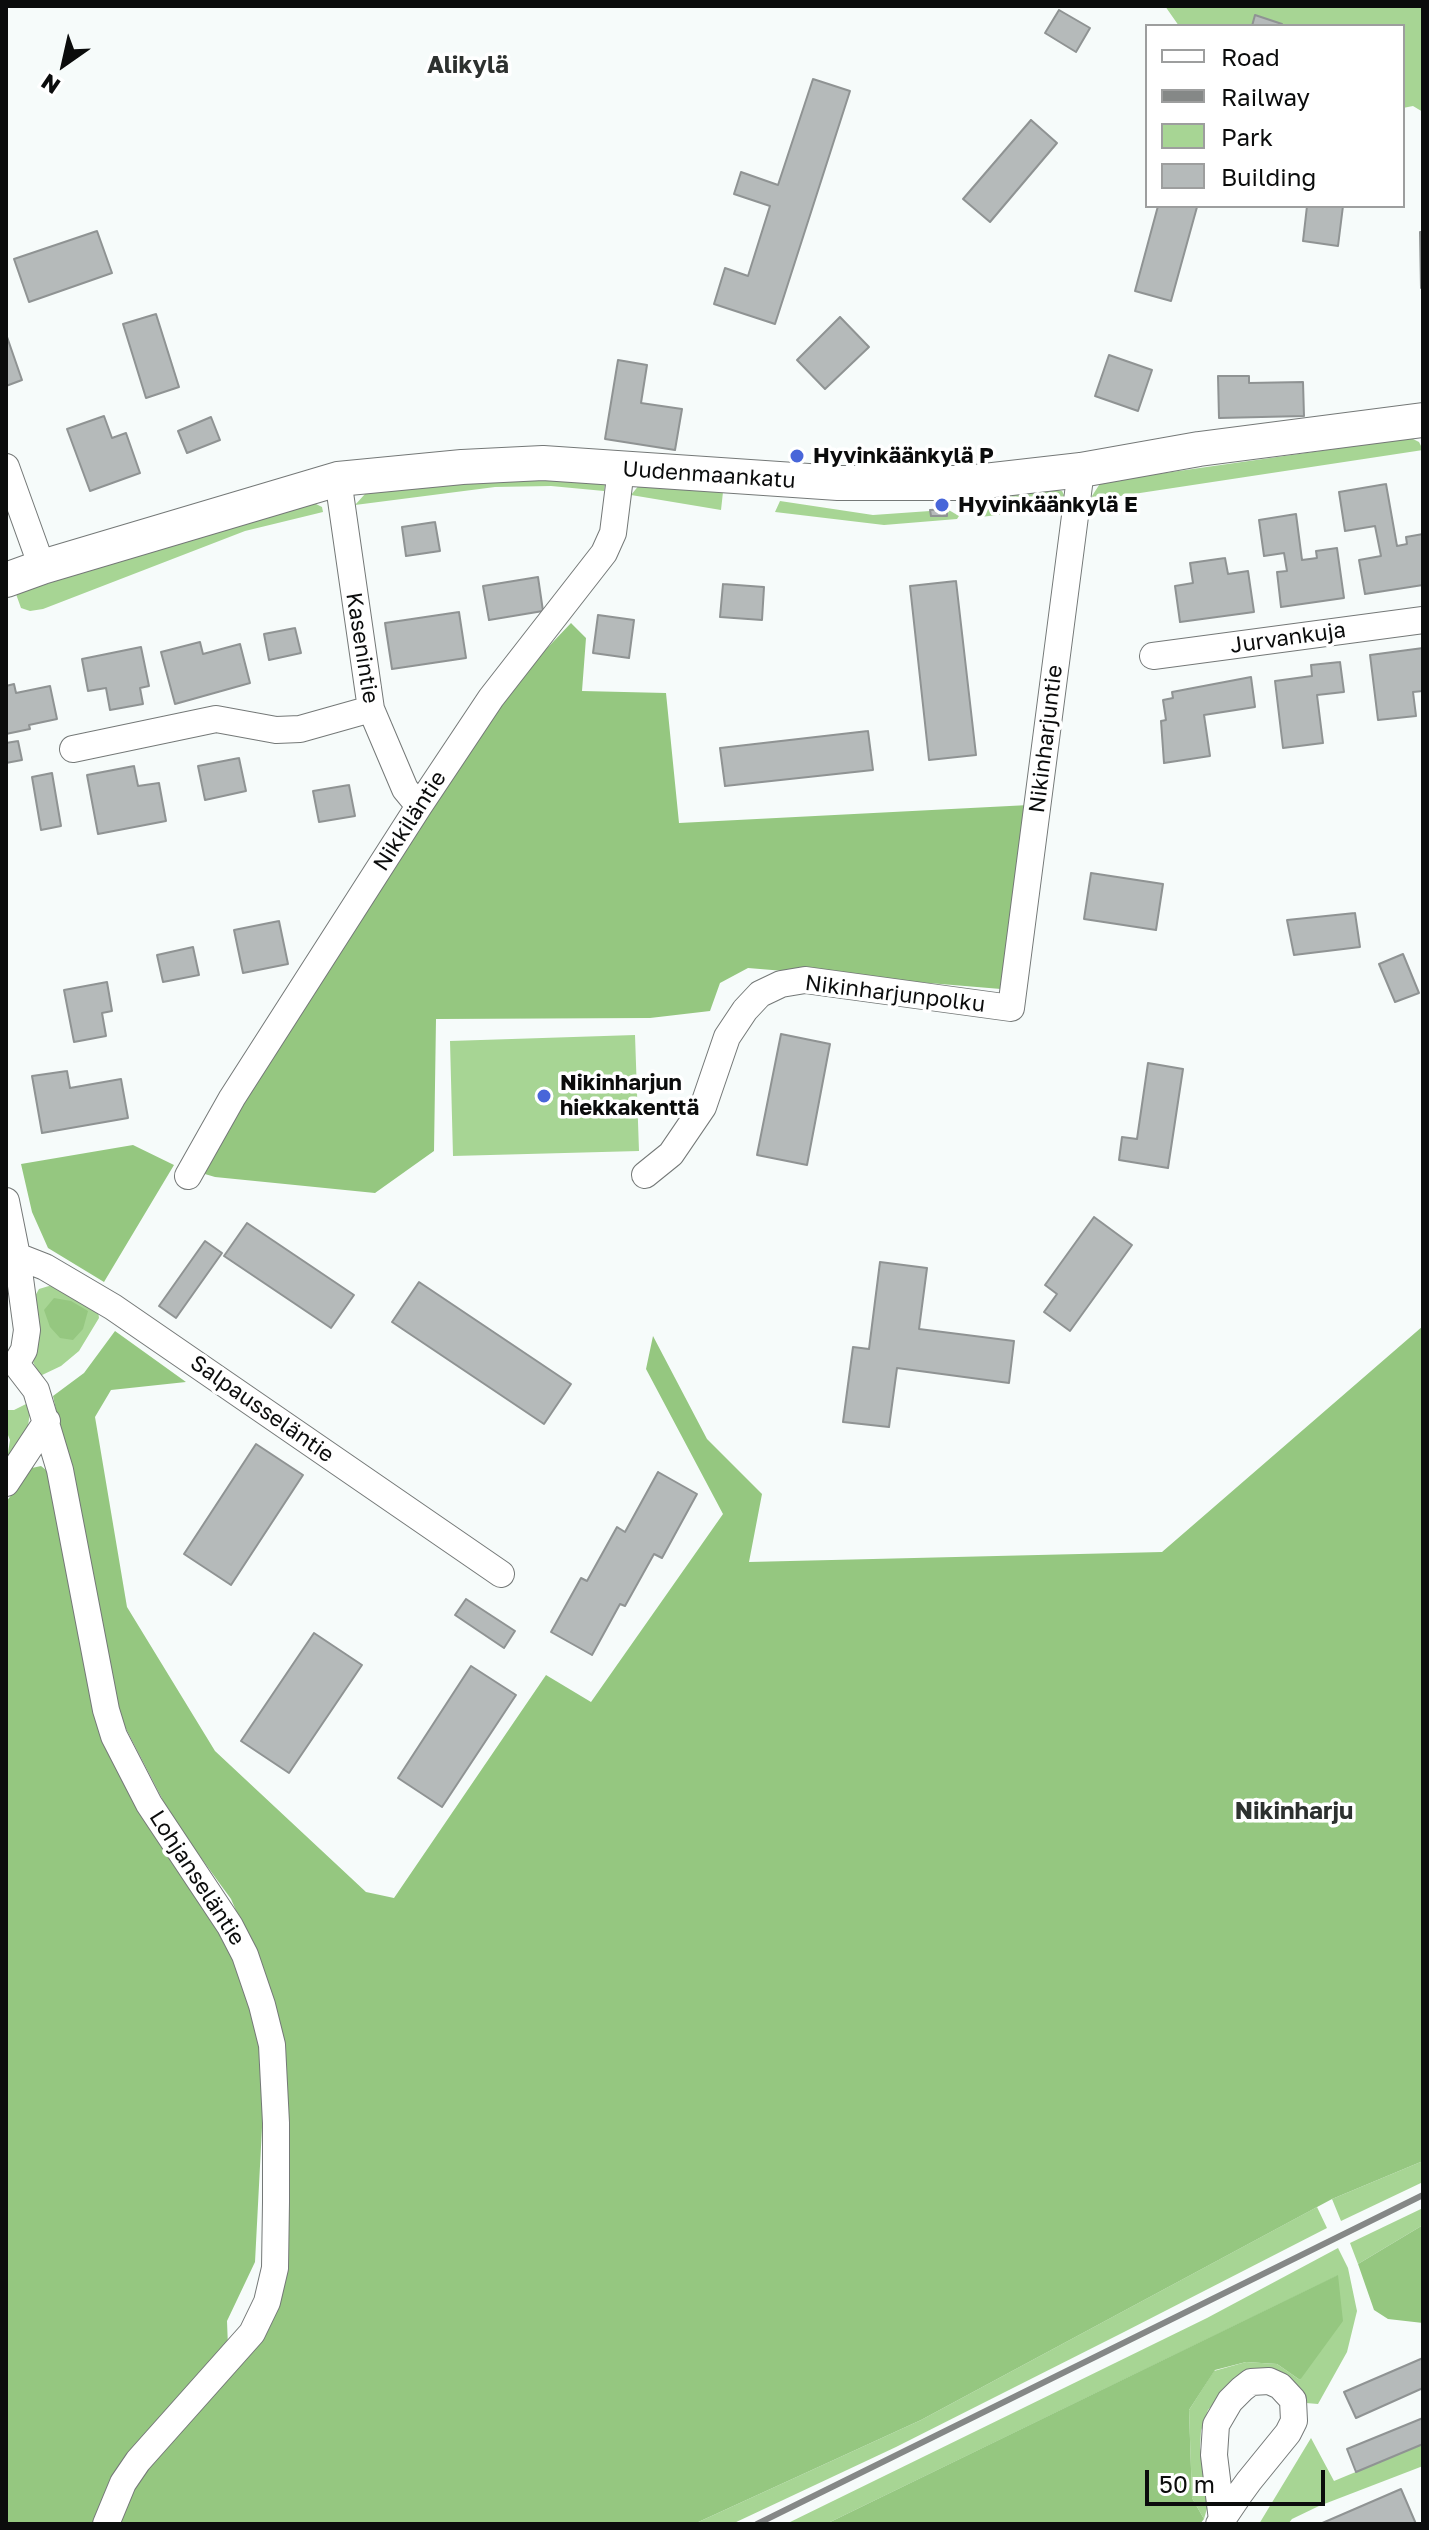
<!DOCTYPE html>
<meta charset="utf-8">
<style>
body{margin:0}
#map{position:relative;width:1429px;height:2530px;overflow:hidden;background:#f6fbfa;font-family:"Golos Text",sans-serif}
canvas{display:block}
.frame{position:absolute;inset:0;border:8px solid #0b0c0c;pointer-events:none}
.legend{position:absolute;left:1145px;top:24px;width:260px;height:184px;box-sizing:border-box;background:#fff;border:2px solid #9d9e9e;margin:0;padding:10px 14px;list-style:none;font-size:24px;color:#0b0c0c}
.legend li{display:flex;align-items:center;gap:16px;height:40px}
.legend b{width:40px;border:2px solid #9d9e9e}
.north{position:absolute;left:24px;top:24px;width:80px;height:80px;-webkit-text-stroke:6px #fff;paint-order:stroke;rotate:214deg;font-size:22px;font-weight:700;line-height:32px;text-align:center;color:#0b0c0c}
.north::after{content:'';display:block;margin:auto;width:28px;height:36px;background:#0b0c0c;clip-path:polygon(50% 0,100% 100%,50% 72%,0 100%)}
.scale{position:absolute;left:1145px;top:2470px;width:180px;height:36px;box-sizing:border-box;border:4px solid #0b0c0c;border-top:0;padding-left:10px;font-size:24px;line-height:28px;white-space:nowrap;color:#0b0c0c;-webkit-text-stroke:6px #fff;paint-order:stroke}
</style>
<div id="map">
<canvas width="1429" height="2530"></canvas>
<div class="frame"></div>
<ul class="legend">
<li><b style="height:10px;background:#fff"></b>Road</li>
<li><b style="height:10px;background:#858887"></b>Railway</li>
<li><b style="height:22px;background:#a7d594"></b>Park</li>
<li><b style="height:22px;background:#b5baba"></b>Building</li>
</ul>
<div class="north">N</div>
<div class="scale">50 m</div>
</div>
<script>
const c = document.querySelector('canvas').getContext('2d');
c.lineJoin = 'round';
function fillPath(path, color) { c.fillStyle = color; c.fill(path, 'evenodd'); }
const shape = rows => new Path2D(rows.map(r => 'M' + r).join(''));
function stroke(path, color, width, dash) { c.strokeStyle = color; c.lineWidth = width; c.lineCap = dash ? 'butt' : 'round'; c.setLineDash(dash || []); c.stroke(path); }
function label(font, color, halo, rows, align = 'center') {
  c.font = font + ' "Golos Text",sans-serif'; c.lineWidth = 7; c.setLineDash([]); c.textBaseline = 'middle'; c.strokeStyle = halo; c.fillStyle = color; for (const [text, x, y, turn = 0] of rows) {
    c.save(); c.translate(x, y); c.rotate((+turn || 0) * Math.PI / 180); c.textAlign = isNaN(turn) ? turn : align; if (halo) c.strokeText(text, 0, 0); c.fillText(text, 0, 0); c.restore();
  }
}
fillPath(shape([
 [1165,6,1423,6,1423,112,1413,106,1403,108,1403,26,1179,26],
 [1411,438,1419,442,1423,450,1094,500,1092,496,1101,482],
 [503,480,600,480,605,485,604,491,551,486,495,487,355,505,365,494,375,492],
 [640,484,723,492,721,510,631,495],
 [1055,489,1062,491,1064,495,1060,507,981,517,971,503,997,494],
 [780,501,873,515,930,511,931,516,947,516,947,509,959,516,957,519,884,525,775,512],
 [314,503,322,507,323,512,245,531,43,609,30,611,21,608,16,594,141,553],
 [635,1035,639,1151,453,1156,450,1041],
 [49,1286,67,1288,98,1311,99,1318,79,1351,61,1366,40,1376,33,1362,38,1348,35,1296,39,1289],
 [28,1403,30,1412,28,1426,22,1442,6,1466,10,1440,6,1430,6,1410,14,1410],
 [1423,2161,1423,2182,1341,2221,1332,2199],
 [1317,2207,1327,2228,1124,2332,896,2447,732,2524,694,2524,921,2420],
 [1423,2208,1423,2225,1358,2264,1350,2243],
 [1338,2248,1348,2268,1357,2311,1347,2352,1318,2404,1306,2403,1300,2389,1292,2380,1268,2368,1252,2368,1239,2377,1223,2393,1208,2410,1201,2431,1200,2448,1206,2472,1208,2505,1204,2519,1192,2498,1189,2410,1214,2371,1246,2362,1277,2364,1300,2380,1337,2276,826,2524,786,2524,1207,2318],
 [1311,2438,1334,2481,1423,2444,1423,2466,1319,2506,1292,2519,1288,2524,1259,2524]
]), '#a7d594');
fillPath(shape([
 [571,623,586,638,582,691,666,693,679,823,1029,805,1001,989,748,968,720,983,710,1011,650,1018,436,1019,434,1151,375,1193,215,1177,198,1172,496,702],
 [133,1145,174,1165,104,1282,48,1248,32,1212,21,1164],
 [54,1298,71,1301,88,1311,83,1329,73,1340,60,1338,50,1327,44,1310],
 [1423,1326,1423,2161,1332,2199,921,2420,694,2524,117,2524,131,2493,163,2446,283,2285,270,1989,231,1899,172,1818,122,1721,53,1396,84,1373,115,1331,186,1382,111,1390,95,1417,127,1607,215,1751,366,1892,394,1898,546,1675,591,1702,723,1514,646,1369,653,1336,707,1439,762,1494,749,1562,1162,1552],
 [41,1466,51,1474,91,1688,238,1962,265,2070,255,2262,227,2321,228,2347,95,2524,6,2524,6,1502,32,1468],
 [1423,2225,1423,2323,1388,2319,1374,2310,1358,2264],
 [1338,2275,1343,2321,1300,2380,1277,2364,1246,2362,1215,2370,1189,2410,1192,2498,1204,2519,1200,2524,826,2524]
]), '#95c780');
const building = shape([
 [1059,10,1090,28,1076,52,1045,33,1059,10],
 [1255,15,1282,24,1281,26,1252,26,1255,15],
 [813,79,850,91,775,324,714,304,725,268,748,276,770,206,734,194,741,172,778,185,813,79],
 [1031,120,1057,143,990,222,963,199,1031,120],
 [1158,206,1197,207,1171,301,1135,291,1158,206],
 [1307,206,1343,206,1338,246,1303,241,1307,206],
 [97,231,112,273,29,302,14,259,97,231],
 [1420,232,1423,232,1423,288,1421,288,1420,232],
 [156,314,179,387,146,398,123,324,156,314],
 [840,317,869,347,825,389,797,360,840,317],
 [6,334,22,380,6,386,6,334],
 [1109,355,1152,370,1138,411,1095,396,1109,355],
 [618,360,647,365,641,403,682,409,675,450,605,439,618,360],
 [1218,376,1249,376,1249,383,1303,382,1304,416,1219,418,1218,376],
 [104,416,112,438,126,433,140,473,90,491,67,429,104,416],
 [211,417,220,440,187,453,178,431,211,417],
 [1386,484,1397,546,1407,544,1406,537,1423,534,1423,585,1365,594,1359,560,1381,556,1375,526,1345,531,1339,492,1386,484],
 [947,509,947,516,931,516,930,510,947,509],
 [1296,514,1302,560,1317,558,1316,551,1337,548,1344,598,1281,607,1277,572,1287,571,1284,553,1264,556,1259,520,1296,514],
 [435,522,440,551,406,556,402,527,435,522],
 [1225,558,1228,574,1248,571,1254,612,1180,622,1175,586,1193,583,1190,563,1225,558],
 [538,577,543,611,489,620,483,586,538,577],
 [956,581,976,755,929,760,910,586,956,581],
 [723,584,764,587,762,620,720,617,723,584],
 [459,612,466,658,392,669,385,623,459,612],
 [598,615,634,620,629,658,593,653,598,615],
 [295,628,301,653,269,660,264,634,295,628],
 [200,642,203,654,240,644,250,683,175,704,161,652,200,642],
 [141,647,149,686,140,688,143,704,110,710,106,688,88,691,82,659,141,647],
 [1423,648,1423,691,1413,692,1416,716,1378,720,1370,655,1423,648],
 [1340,662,1344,692,1317,695,1323,743,1283,748,1275,681,1312,676,1311,665,1340,662],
 [1251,677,1255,707,1204,715,1210,756,1164,763,1161,721,1166,720,1163,700,1173,698,1172,692,1251,677],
 [14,684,16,693,50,686,57,719,29,725,30,729,6,734,6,686,14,684],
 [868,731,873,770,725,786,720,748,868,731],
 [18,741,22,760,6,763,6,743,18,741],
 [239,758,246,791,205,800,198,766,239,758],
 [134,766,138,786,159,783,166,821,98,834,87,775,134,766],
 [52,773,61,826,41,830,32,777,52,773],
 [349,785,355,816,319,822,313,791,349,785],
 [1091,873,1163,884,1156,930,1084,919,1091,873],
 [1355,913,1360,947,1294,955,1287,920,1355,913],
 [279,921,288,964,243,973,234,930,279,921],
 [193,947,199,975,163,982,157,955,193,947],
 [1403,954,1419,993,1395,1002,1379,964,1403,954],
 [107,982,112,1011,102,1013,106,1036,74,1042,64,990,107,982],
 [781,1034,830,1044,807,1165,757,1155,781,1034],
 [1148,1063,1183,1069,1168,1168,1119,1160,1122,1137,1137,1139,1148,1063],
 [67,1071,70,1088,121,1079,128,1118,42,1133,32,1076,67,1071],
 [1094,1217,1132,1245,1070,1331,1044,1312,1057,1294,1045,1285,1094,1217],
 [247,1223,354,1295,331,1328,224,1256,247,1223],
 [205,1241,222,1253,176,1318,159,1306,205,1241],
 [880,1262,927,1268,919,1329,1014,1341,1009,1383,897,1368,889,1427,843,1422,853,1347,869,1349,880,1262],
 [419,1282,571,1384,544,1424,392,1322,419,1282],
 [256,1444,303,1475,231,1585,184,1554,256,1444],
 [658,1472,697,1494,662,1558,654,1554,625,1606,620,1604,592,1655,551,1632,581,1578,587,1581,617,1527,625,1532,658,1472],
 [466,1599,515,1631,504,1648,455,1615,466,1599],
 [314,1633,362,1665,289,1773,241,1741,314,1633],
 [471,1666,516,1695,442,1807,398,1778,471,1666],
 [1423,2358,1423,2388,1356,2418,1344,2392,1423,2358],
 [1423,2418,1423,2444,1356,2472,1347,2449,1423,2418],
 [1401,2489,1416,2524,1320,2524,1401,2489]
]);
fillPath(building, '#b5baba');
stroke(building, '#8f9393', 2);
const minor = shape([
 [6,467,42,567],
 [338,479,371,709,405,789,419,806],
 [1153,656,1423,620],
 [73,749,216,719,276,730,300,729,371,709],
 [645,1175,671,1154,703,1107,727,1037,745,1010,760,994,781,984,805,980,1011,1008,1081,470],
 [188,1176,232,1098,419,806,491,698,604,553,613,533,621,469],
 [6,1201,17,1256,27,1330,24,1350,16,1364,36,1390,60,1470,106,1710,114,1736,149,1804,230,1926,245,1955,262,2005,272,2045,276,2123,276,2202,275,2268,267,2302,252,2333,138,2461,123,2483,106,2524],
 [17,1256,45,1267,113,1307,501,1574],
 [6,1483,47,1421],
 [1219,2524,1222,2520,1241,2492,1249,2481,1288,2433,1294,2421,1293,2400,1280,2386,1269,2381,1251,2382,1242,2389,1230,2401,1216,2425,1214,2455,1222,2520]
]);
const major = shape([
 [6,580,42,567,338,479,462,467,543,463,838,483,967,483,1081,470,1199,449,1423,420]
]);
stroke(minor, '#747877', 28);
stroke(major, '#747877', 36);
stroke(minor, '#fff', 26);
stroke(major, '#fff', 34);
stroke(shape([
 [757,2524,1423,2195]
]), '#858887', 6);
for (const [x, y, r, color] of [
 [797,456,8,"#4866d9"],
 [942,505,8,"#4866d9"],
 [544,1096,8,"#4866d9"]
]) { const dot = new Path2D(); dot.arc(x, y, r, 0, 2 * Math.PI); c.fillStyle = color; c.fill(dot); stroke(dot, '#fff', 3); }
label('bold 22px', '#0b0c0c', '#fff', [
 ["Hyvinkäänkylä P",813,456],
 ["Hyvinkäänkylä E",958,505],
 ["Nikinharjun",560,1083],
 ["hiekkakenttä",560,1108]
], 'left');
label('22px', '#0b0c0c', '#fff', [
 ["Uudenmaankatu",709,475,4],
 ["Jurvankuja",1288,638,-8],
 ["Kasenintie",362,648,81],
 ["Nikinharjuntie",1046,739,-83],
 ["Nikkiläntie",410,821,-57],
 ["Nikinharjunpolku",895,994,7],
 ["Salpausseläntie",262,1409,35],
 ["Lohjanseläntie",197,1878,57]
]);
label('bold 24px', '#2d312f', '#fff', [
 ["Alikylä",468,65],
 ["Nikinharju",1294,1811]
]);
</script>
